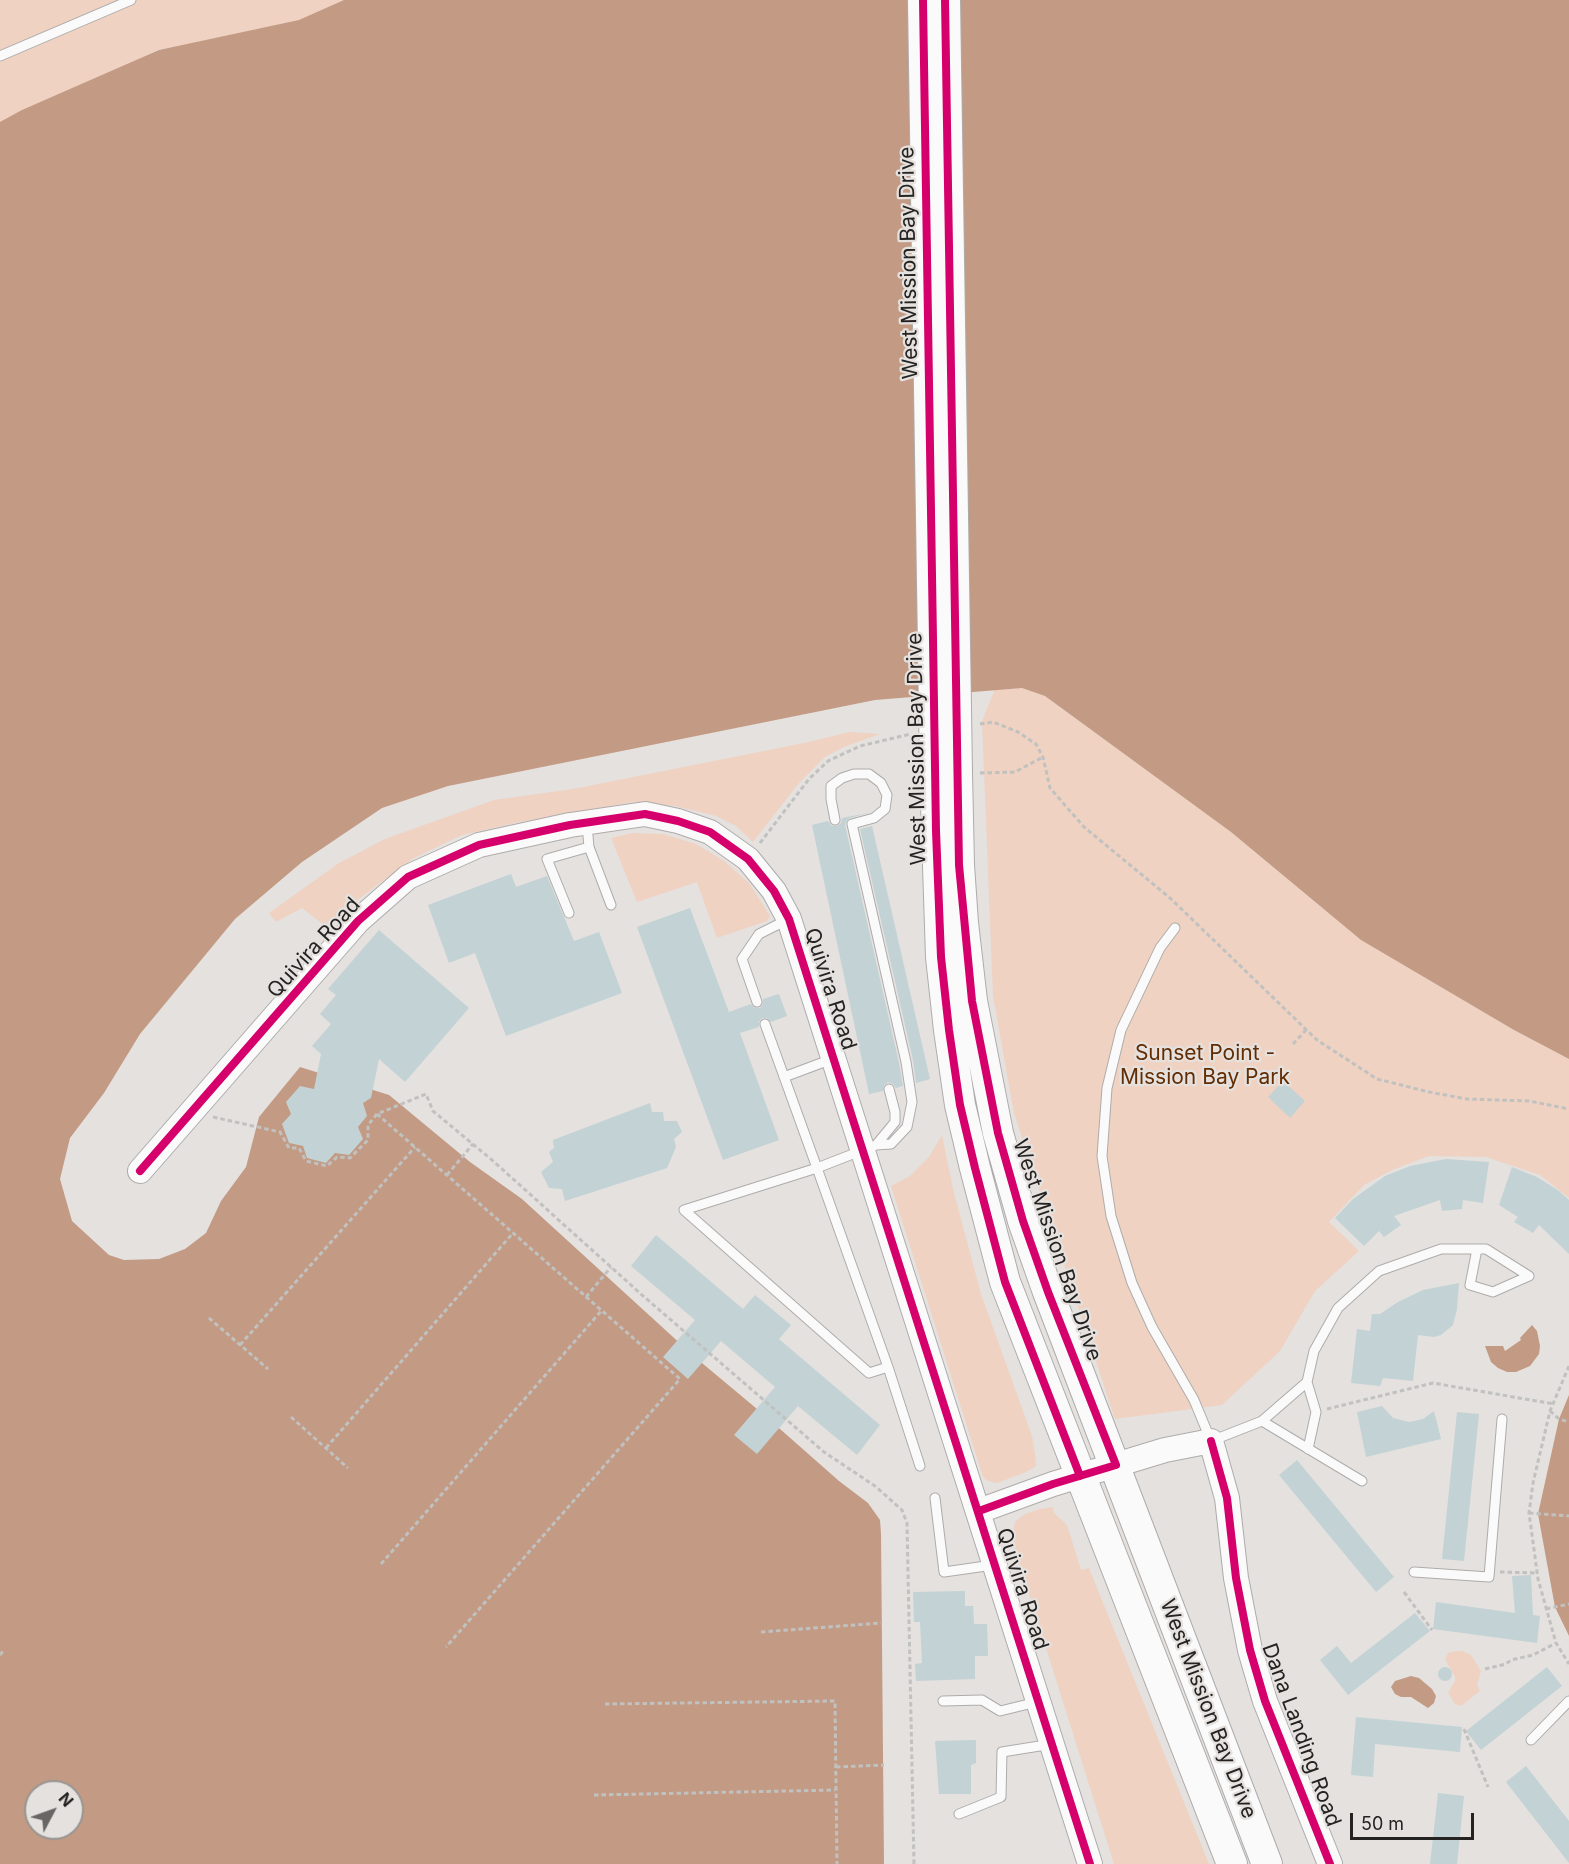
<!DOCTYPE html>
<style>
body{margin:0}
#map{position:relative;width:1569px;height:1864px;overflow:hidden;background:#e4e1df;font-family:Inter,sans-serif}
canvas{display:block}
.north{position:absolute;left:24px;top:1780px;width:60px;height:60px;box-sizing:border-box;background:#e5e1de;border:2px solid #989593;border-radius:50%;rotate:49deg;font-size:16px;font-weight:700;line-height:24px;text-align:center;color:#252322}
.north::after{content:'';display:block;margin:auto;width:21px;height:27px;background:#686664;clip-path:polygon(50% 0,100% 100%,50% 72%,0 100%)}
.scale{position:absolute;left:1350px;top:1813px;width:124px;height:27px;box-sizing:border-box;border:3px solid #252322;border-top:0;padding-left:8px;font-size:18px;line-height:21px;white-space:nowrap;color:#252322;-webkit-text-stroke:4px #e5e1de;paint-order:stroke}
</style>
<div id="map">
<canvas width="1569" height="1864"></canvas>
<div class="north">N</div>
<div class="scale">50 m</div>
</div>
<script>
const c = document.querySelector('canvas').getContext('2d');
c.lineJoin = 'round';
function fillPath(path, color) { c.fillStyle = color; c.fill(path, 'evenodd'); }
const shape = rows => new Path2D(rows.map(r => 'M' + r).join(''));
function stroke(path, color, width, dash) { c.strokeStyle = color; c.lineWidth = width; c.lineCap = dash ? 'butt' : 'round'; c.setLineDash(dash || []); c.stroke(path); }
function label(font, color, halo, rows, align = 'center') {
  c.font = font + ' Inter,sans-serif'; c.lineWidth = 4.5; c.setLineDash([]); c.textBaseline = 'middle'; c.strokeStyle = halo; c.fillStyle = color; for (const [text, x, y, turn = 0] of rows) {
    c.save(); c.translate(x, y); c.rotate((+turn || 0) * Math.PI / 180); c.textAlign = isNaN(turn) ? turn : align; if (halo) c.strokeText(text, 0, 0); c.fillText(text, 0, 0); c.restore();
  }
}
fillPath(shape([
 [0,0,434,0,157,50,0,127],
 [1022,688,1045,696,1231,832,1361,940,1514,1030,1569,1059,1569,1198,1540,1175,1486,1157,1429,1156,1392,1170,1364,1185,1329,1222,1359,1251,1315,1291,1280,1351,1222,1405,1115,1419,1014,1113,993,996,982,721,995,689],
 [849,732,880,734,844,747,825,757,799,783,753,842,736,826,716,816,675,806,633,802,515,823,462,835,414,858,360,898,334,924,325,926,302,908,276,922,269,913,339,863,385,839,494,800,573,789,809,742],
 [632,833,663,834,696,844,724,861,749,883,770,916,767,921,717,938,697,882,637,902,611,838],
 [942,1135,953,1189,981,1294,1032,1436,1035,1453,1036,1466,1026,1472,997,1483,988,1481,983,1477,891,1186,910,1176,929,1157],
 [1053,1507,1054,1513,1067,1525,1081,1570,1089,1568,1209,1864,1114,1864,1012,1540,1015,1522,1025,1514,1040,1509],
 [1455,1651,1462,1651,1471,1655,1481,1671,1477,1685,1480,1691,1461,1706,1455,1704,1448,1693,1455,1681,1455,1677,1445,1659,1448,1653]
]), '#efd2c2');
fillPath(shape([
 [344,0,1569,0,1569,1059,1514,1030,1361,940,1231,832,1045,696,1022,688,875,700,448,786,382,808,302,862,235,919,140,1034,104,1093,70,1138,60,1179,72,1221,109,1255,124,1260,159,1259,185,1249,206,1233,221,1201,246,1167,259,1117,300,1067,389,1095,470,1162,522,1199,696,1358,763,1414,839,1481,868,1503,880,1520,881,1534,884,1864,0,1864,0,122,22,110,159,50,299,20],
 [36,1792,72,1792,72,1828,36,1828],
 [1532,1325,1537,1331,1540,1346,1539,1354,1530,1366,1516,1372,1507,1372,1498,1368,1491,1362,1485,1346,1503,1346,1505,1351,1521,1340,1520,1338],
 [1569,1395,1569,1636,1555,1607,1538,1514,1559,1419],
 [1411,1676,1419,1678,1432,1689,1436,1696,1434,1703,1428,1708,1411,1697,1401,1697,1395,1694,1391,1687,1395,1681]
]), '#c39a83');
fillPath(shape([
 [868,813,850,818,846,822,845,825,899,1063,903,1086,896,1088,893,1084,888,1082,884,1085,883,1091,869,1094,812,825,828,821,832,826,837,826,841,823,842,818],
 [872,826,930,1079,916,1083,913,1060,860,829],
 [511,874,516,887,547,876,574,941,599,932,622,993,506,1036,475,953,449,963,428,905],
 [690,908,729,1012,751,1004,755,1008,760,1008,763,1004,763,999,779,994,787,1016,771,1022,767,1018,762,1018,759,1022,759,1027,740,1033,779,1140,723,1160,637,927],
 [379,930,469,1008,405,1082,379,1059,371,1098,363,1103,367,1116,358,1127,363,1139,349,1155,335,1153,326,1163,307,1158,303,1146,289,1143,282,1124,291,1114,286,1102,300,1086,314,1089,321,1054,312,1046,331,1024,320,1014,336,995,328,989],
 [1283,1081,1305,1101,1290,1118,1268,1097],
 [650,1103,652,1112,663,1112,664,1121,677,1121,682,1132,674,1139,676,1147,667,1168,565,1201,562,1189,549,1188,541,1172,553,1162,549,1152,554,1148,553,1140],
 [1446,1159,1489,1162,1483,1203,1463,1200,1462,1209,1442,1211,1440,1200,1394,1216,1401,1225,1384,1237,1379,1231,1364,1246,1335,1218,1353,1199,1385,1176,1410,1166],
 [1512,1167,1537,1177,1559,1191,1569,1200,1569,1254,1539,1225,1533,1233,1514,1222,1518,1217,1499,1205],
 [656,1235,743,1309,755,1295,791,1325,779,1339,880,1425,857,1455,798,1406,757,1454,734,1435,775,1387,721,1341,688,1379,663,1357,695,1320,631,1266],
 [1459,1283,1457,1309,1453,1325,1441,1335,1434,1337,1418,1335,1413,1381,1383,1378,1380,1386,1351,1383,1357,1329,1370,1331,1372,1314,1380,1314,1398,1302,1423,1290],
 [1382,1406,1393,1418,1409,1422,1423,1419,1434,1411,1441,1439,1366,1457,1357,1412],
 [1457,1412,1479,1414,1464,1561,1442,1559],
 [1297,1460,1394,1577,1376,1592,1279,1475],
 [1531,1575,1533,1615,1540,1616,1537,1643,1433,1629,1436,1602,1515,1613,1512,1576],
 [965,1591,965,1606,973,1606,974,1624,987,1624,988,1656,975,1656,975,1679,916,1681,915,1664,922,1663,920,1622,914,1622,913,1592],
 [1415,1613,1430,1631,1348,1695,1320,1660,1337,1646,1351,1663],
 '1438 1674a7 7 0 1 1 14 0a7 7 0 1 1-14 0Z',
 [1547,1667,1562,1686,1481,1750,1466,1731],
 [1356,1717,1462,1727,1460,1752,1375,1744,1373,1777,1351,1775],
 [976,1740,976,1763,971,1765,971,1794,939,1794,935,1741],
 [1526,1766,1569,1821,1569,1863,1506,1782],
 [1438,1793,1464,1796,1457,1864,1430,1864]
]), '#c3d2d4');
const service = shape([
 [0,56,131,0],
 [587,825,589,847,611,905],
 [569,913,547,859,589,847],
 [1175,928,1160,948,1121,1030,1107,1088,1102,1156,1111,1216,1132,1283,1152,1327,1194,1400,1211,1441,1262,1421,1307,1382,1314,1351,1338,1308,1379,1271,1441,1249,1486,1249,1529,1276,1493,1292,1470,1285,1477,1249],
 [757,1002,742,959,759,934,787,920],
 [765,1024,817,1168,888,1367,869,1373,684,1210,817,1168,876,1145,891,1144,907,1127,912,1102,906,1062,852,824,874,818,885,809,887,795,881,783,869,774,854,774,842,778,831,786,831,799,835,820],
 [784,1077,832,1059],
 [876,1145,895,1122,895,1112,889,1089],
 [888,1367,920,1466],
 [1307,1382,1316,1412,1308,1449],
 [1262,1421,1362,1481],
 [935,1498,944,1572,993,1565],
 [1414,1572,1489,1577,1502,1419],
 [943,1701,982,1700,1000,1711,1037,1702],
 [1531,1740,1569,1701],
 [959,1814,1001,1797,1002,1752,1052,1744]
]);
const tertiary = shape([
 [140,1171,358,921,408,877,479,845,570,825,645,814,678,821,710,832,748,859,774,891,789,919,1090,1864],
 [979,1511,1053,1484,1142,1457,1165,1450,1211,1441,1227,1498,1236,1578,1250,1650,1265,1701,1330,1864]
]);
const primary = shape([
 [957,773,959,865,963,923,972,1001,998,1133,1023,1221,1048,1292,1267,1864],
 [935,774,941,957,949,1030,960,1105,975,1168,1005,1282,1232,1864]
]);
stroke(service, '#aeacab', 11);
stroke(tertiary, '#aeacab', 26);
stroke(primary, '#aeacab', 32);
stroke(shape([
 [980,724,993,722,1018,732,1036,744,1043,757,1050,788,1084,827,1170,898,1317,1040,1377,1079,1429,1092,1467,1099,1529,1101,1569,1109],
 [980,773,1015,772,1043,757],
 [760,843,809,779,828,761,860,746,911,734],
 [1293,1044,1306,1030],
 [377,1114,680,1379,446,1647],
 [213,1117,280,1132,289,1148,299,1148,306,1161,327,1166,337,1157,350,1158,368,1140,368,1125,377,1114,426,1094,433,1111,492,1160,642,1295,824,1452,875,1486,902,1510,907,1523,914,1864],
 [447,1175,473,1144],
 [586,1297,611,1267],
 [209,1318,268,1369],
 [240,1345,415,1147],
 [1569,1366,1550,1411,1533,1483,1529,1513,1538,1579,1556,1643,1569,1664],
 [1327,1409,1433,1383,1554,1404],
 [1550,1411,1559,1419,1569,1422],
 [291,1417,348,1468],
 [326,1448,513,1233],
 [1529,1513,1569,1516],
 [381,1564,602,1310],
 [1500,1572,1537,1573],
 [1404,1592,1432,1630],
 [1546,1609,1569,1604],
 [761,1632,881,1623],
 [0,1655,3,1651],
 [1485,1669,1506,1664,1511,1660,1533,1655,1556,1643],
 [605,1704,835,1701,837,1864],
 [1464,1729,1488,1787],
 [836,1767,884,1765],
 [594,1795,835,1790]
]), '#c1c1c0', 3, [4.5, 3]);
stroke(service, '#fbfafa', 9);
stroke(tertiary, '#fbfafa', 24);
stroke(primary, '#fbfafa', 30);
const primaryBridge = shape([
 [923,0,935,774],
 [945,0,957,773]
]);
stroke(primaryBridge, '#aeacab', 32, []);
stroke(primaryBridge, '#fbfafa', 30);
stroke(shape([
 [923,0,936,831,941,957,949,1030,960,1105,975,1168,1005,1282,1080,1476],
 [945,0,959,865,972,1001,998,1133,1023,1221,1048,1292,1116,1465,1053,1484,979,1511],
 [140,1171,358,921,408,877,479,845,570,825,645,814,678,821,710,832,748,859,774,891,789,919,1090,1864],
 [1211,1441,1227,1498,1236,1578,1250,1650,1265,1701,1330,1864]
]), '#d6006c', 8);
label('21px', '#252322', '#e5e1de', [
 ["West Mission Bay Drive",909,263,-91],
 ["West Mission Bay Drive",917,749,-91],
 ["Quivira Road",314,948,-48],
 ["Quivira Road",830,989,72],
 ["West Mission Bay Drive",1057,1250,71],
 ["Quivira Road",1022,1589,72],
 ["West Mission Bay Drive",1208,1709,69],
 ["Dana Landing Road",1301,1735,70]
]);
label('21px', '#632d04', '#e5e1de', [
 ["Sunset Point -",1205,1054],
 ["Mission Bay Park",1205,1078]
]);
</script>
